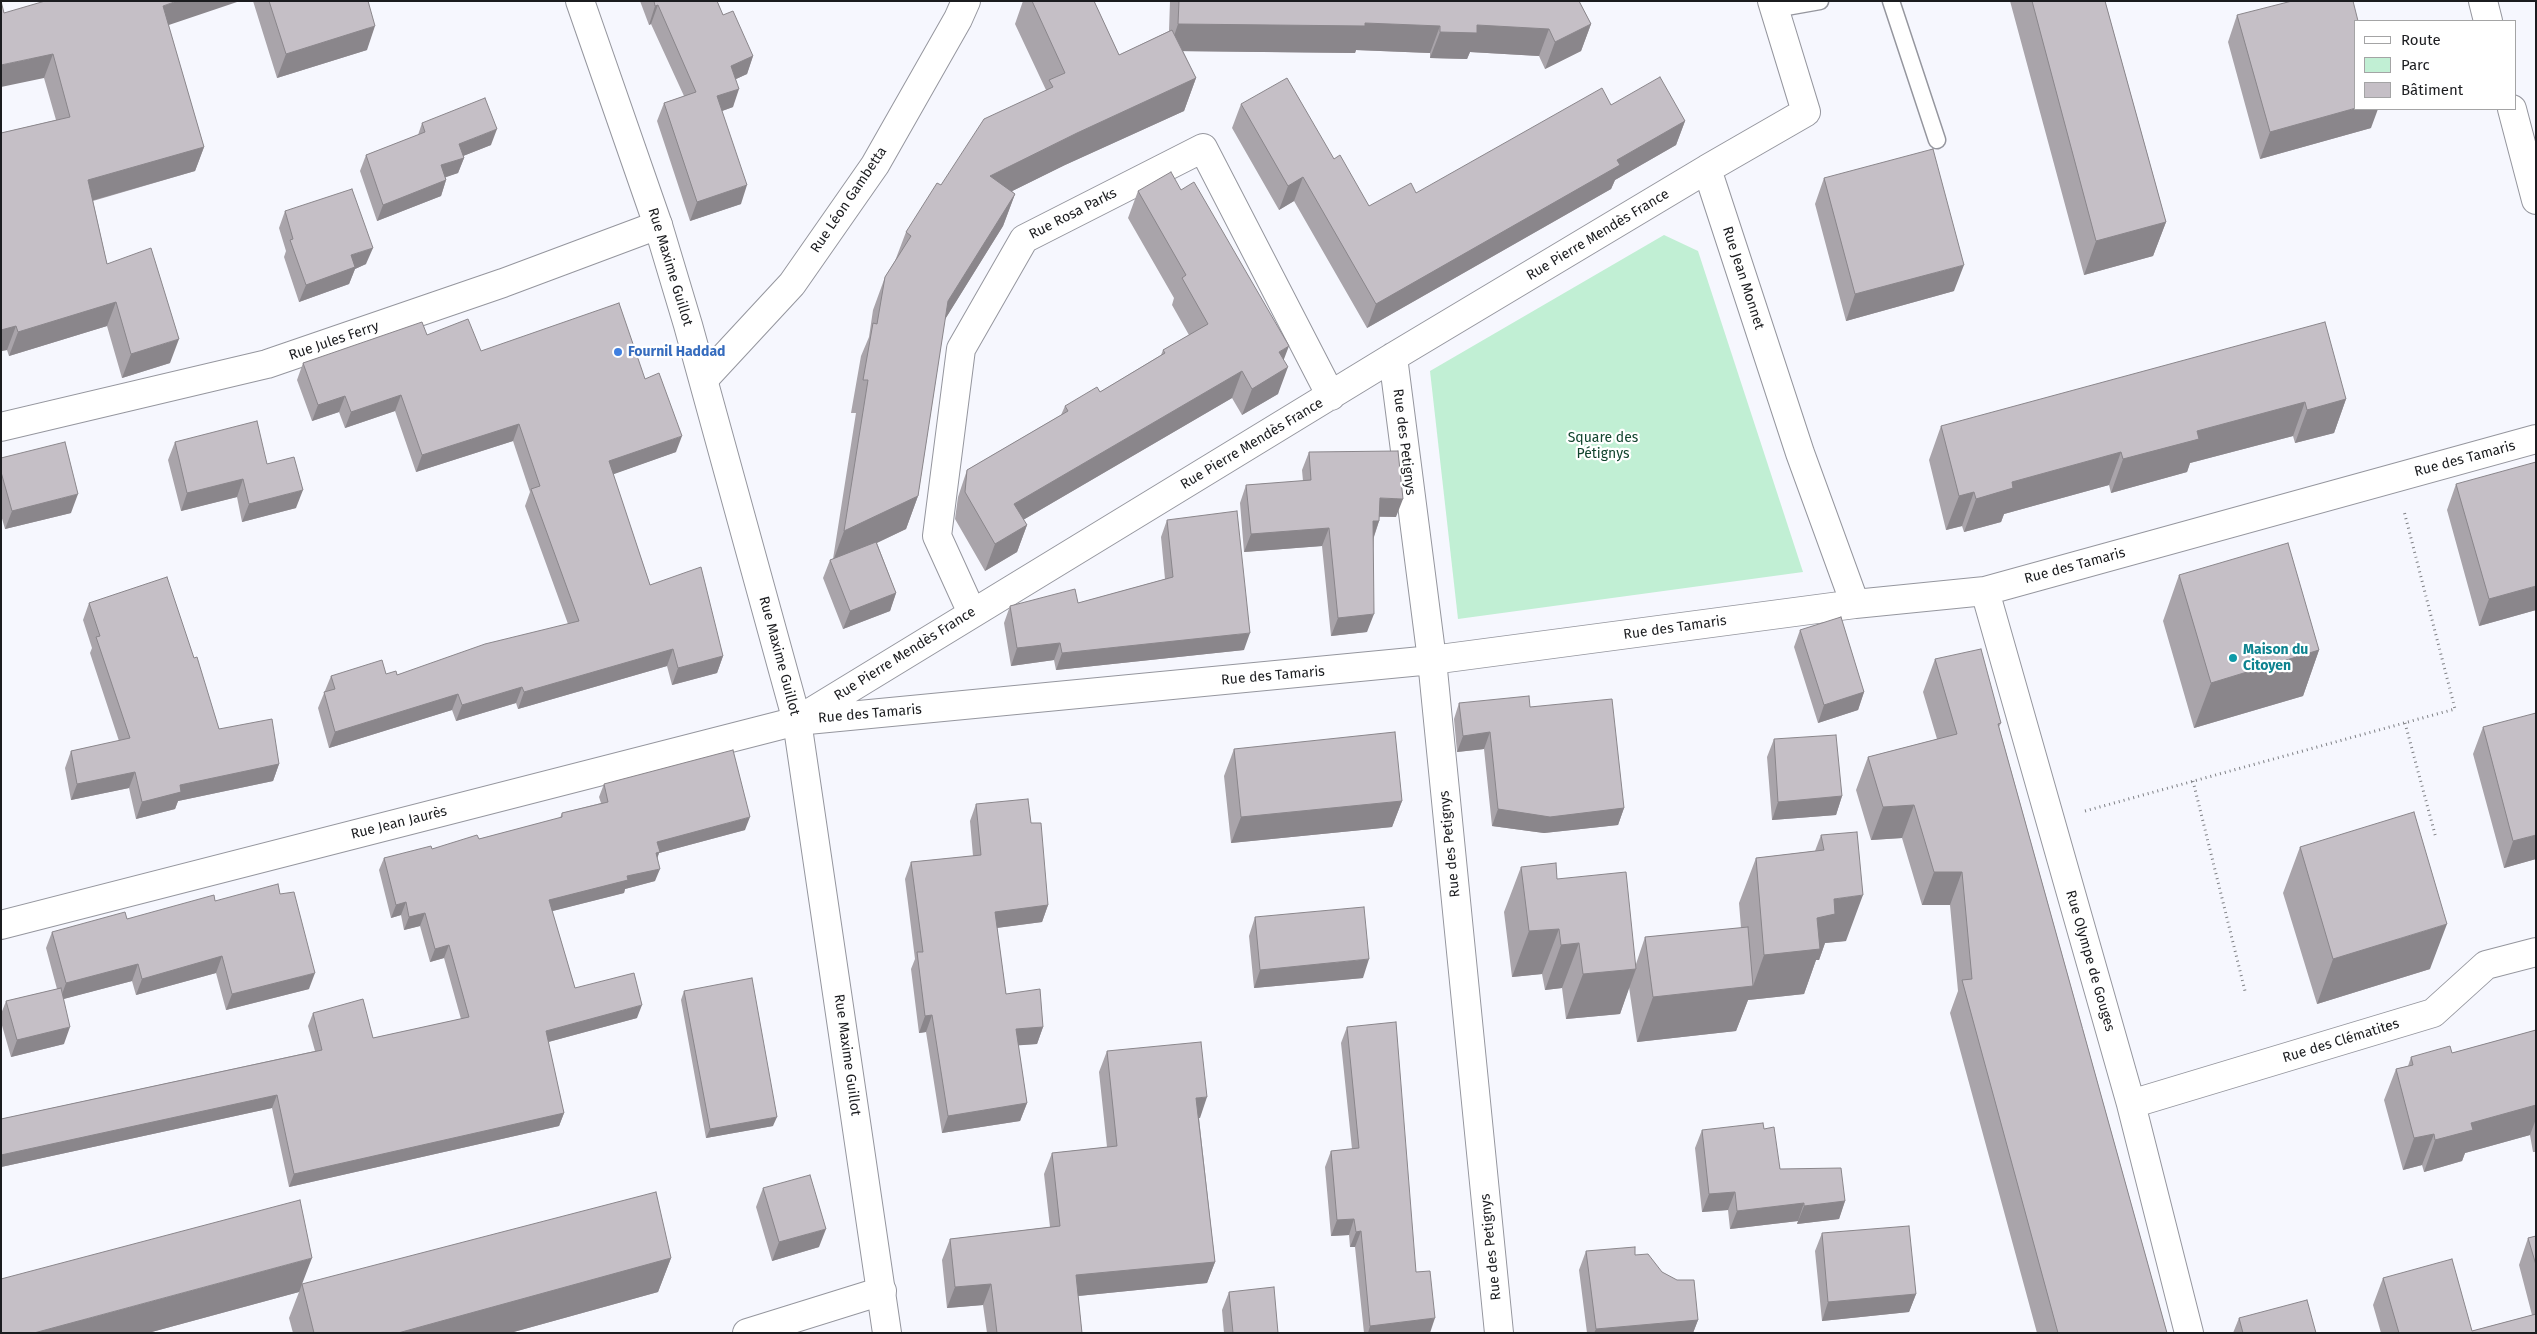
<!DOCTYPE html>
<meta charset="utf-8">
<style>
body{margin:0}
#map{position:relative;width:2537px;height:1334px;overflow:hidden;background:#f6f7fe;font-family:"Fira Sans",sans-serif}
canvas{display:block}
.frame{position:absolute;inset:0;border:2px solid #1b1c1f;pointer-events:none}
.legend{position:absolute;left:2354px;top:20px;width:162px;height:90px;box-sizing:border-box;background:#fff;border:1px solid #a4a4a5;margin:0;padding:6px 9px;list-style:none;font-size:15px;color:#1b1c1f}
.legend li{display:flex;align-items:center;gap:10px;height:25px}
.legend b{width:25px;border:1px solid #a4a4a5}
</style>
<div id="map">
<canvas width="2537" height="1334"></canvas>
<div class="frame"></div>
<ul class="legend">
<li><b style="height:6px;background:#fff"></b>Route</li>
<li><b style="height:14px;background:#c1efd4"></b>Parc</li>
<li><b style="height:14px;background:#c5bfc6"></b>Bâtiment</li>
</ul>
</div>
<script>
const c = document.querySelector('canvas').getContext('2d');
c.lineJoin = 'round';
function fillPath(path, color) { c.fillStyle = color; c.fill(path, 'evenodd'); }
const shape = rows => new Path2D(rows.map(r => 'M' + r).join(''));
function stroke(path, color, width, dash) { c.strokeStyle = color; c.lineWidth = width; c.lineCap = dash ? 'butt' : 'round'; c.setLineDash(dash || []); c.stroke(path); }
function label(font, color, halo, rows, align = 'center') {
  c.font = font + ' "Fira Sans",sans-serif'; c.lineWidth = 4.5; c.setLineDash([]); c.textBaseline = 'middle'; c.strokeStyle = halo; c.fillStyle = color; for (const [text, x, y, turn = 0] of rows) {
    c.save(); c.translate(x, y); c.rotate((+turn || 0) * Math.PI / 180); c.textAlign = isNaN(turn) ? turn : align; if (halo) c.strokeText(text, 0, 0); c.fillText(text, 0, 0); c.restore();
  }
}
fillPath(shape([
 [1664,235,1698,251,1803,572,1458,619,1430,371]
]), '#c1efd4');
const service = shape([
 [1891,1,1937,140],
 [1775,9,1820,1]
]);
const minor = shape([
 [1772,1,1806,112,1707,169,1800,453,1855,604],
 [2483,1,2488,21],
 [2512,109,2536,200],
 [1393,357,1432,660,1499,1333],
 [704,379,792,284,875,165,958,19,966,1],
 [1,427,267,364,503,283,658,225],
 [1985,591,2131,1104,2189,1333],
 [972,613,937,536,961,349,1024,239,1203,148,1331,396],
 [803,717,1393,357,1707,169],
 [1,925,797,721,1432,660,1855,604,1985,591,2536,439],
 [2131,1104,2433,1013,2486,965,2536,952],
 [747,1333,882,1291]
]);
const tertiary = shape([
 [580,1,658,225,688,325,797,721,887,1333]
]);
stroke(service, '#95969e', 19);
stroke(minor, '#95969e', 30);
stroke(tertiary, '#95969e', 30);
stroke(shape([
 [2405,723,2436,838],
 [2193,781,2245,991],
 [2085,811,2455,709,2404,511]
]), '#7f8085', 3, [1, 4]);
stroke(service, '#fff', 16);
stroke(minor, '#fff', 28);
stroke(tertiary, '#fff', 28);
fillPath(shape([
 [253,1,368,1,367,50,277,78],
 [640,1,717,1,723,15,753,56,747,74,736,79,733,107,722,111,741,204,690,221,657,121,664,103,684,96,651,24,649,25],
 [1023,1,1094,1,1119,55,1169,31,1170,1,1579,1,1591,24,1581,51,1545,69,1539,56,1470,52,1467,59,1430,58,1430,53,1356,50,1355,53,1183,51,1196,78,1184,111,1065,165,1012,191,1015,194,1003,226,945,319,918,496,906,529,877,543,896,593,890,611,843,629,823,578,830,560,833,559,856,413,851,413,861,356,869,337,873,310,885,277,895,261,906,232,941,185,1046,90,1015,24],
 [2010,1,2105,1,2166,222,2153,256,2084,275],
 [4,13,168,25,204,147,195,171,93,201,107,264,170,363,122,378,107,326,9,356,7,350,1,351,1,133,56,120,44,78],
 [2237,15,2371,128,2260,159,2228,42],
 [1241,104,1334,159,1369,206,1416,193,1611,105,1685,121,1676,145,1615,180,1611,189,1367,328,1294,201,1279,210,1232,128],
 [422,123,491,145,463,156,464,158,458,173,445,177,446,180,441,196,377,221,360,171,366,155,418,135],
 [1824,178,1954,291,1846,321,1815,204],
 [1181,190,1284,360,1278,394,1242,415,1232,398,1023,520,1027,525,1017,552,985,571,955,519,958,497,967,470,1061,415,1065,406,1100,392,1161,355,1163,350,1189,335,1172,305,1174,298,1128,218,1138,191],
 [285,211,366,264,355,269,349,284,299,302,284,257,286,251,279,228],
 [427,335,481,351,645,379,676,452,613,474,650,585,723,656,717,673,672,685,667,666,518,709,516,703,456,721,452,710,329,748,318,708,331,676,386,674,397,675,568,624,525,506,530,492,513,441,416,472,395,411,345,428,339,412,312,421,297,380,303,363],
 [2346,399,2334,433,2295,443,2293,436,2190,463,2187,472,2111,493,2109,485,2004,514,2001,522,1964,532,1962,526,1946,530,1929,460,1941,426],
 [175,442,267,464,296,508,242,522,237,497,181,511,168,460],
 [1309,452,1396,517,1379,517,1379,521,1374,537,1367,632,1331,636,1322,546,1244,552,1240,503,1246,485,1303,481,1302,470],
 [1,458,71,513,5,529,1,515],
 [2456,484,2536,610,2479,626,2447,510],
 [1167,520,1244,650,1056,670,1054,660,1011,666,1004,623,1010,606,1078,603,1165,579,1161,537],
 [2179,575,2319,650,2303,696,2194,728,2163,621],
 [89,603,194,658,219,729,279,764,273,781,178,801,175,809,136,819,129,788,71,800,65,768,71,751,119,741,90,653,92,648,83,620],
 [1800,630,1864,692,1858,710,1818,723,1794,647],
 [1935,659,2001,723,1999,727,2167,1333,2037,1333,1950,1013,1958,991,1950,905,1922,905,1902,838,1871,840,1856,790,1868,757,1937,739,1923,692],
 [1459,703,1530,707,1624,808,1618,825,1544,833,1492,826,1484,749,1457,752,1454,719],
 [2483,727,2536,859,2504,868,2473,754],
 [1774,739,1842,796,1836,815,1772,820,1767,757],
 [1234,749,1402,801,1392,827,1231,843,1224,776],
 [604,784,745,830,659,853,657,858,655,881,625,889,624,893,552,911,575,988,637,1018,548,1042,564,1113,559,1126,289,1187,272,1108,1,1167,1,1119,315,1051,308,1026,313,1013,373,1038,461,1019,444,958,430,962,420,926,404,930,401,915,391,918,379,870,384,858,432,849,479,839,560,818,562,813,601,803,599,797],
 [976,804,1031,823,1048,905,1042,922,997,928,1006,994,1043,1027,1037,1044,1018,1045,1027,1103,1020,1121,942,1133,926,1032,919,1033,911,969,915,959,905,879,911,862,973,856,970,821],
 [1821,835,1846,941,1825,943,1819,960,1816,960,1804,994,1748,1000,1736,1031,1637,1042,1629,987,1620,1014,1566,1019,1562,988,1545,990,1542,974,1512,977,1504,912,1521,867,1557,879,1636,964,1645,937,1741,928,1739,903,1756,858,1815,851],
 [2300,847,2430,969,2317,1004,2283,893],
 [215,901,309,989,226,1010,216,973,136,995,132,981,63,999,64,1044,11,1057,1,1022,1,1014,6,1001,57,989,46,948,52,932,127,919],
 [1255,917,1363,978,1254,988,1249,936],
 [684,991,773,1126,706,1138,681,1000],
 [1347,1027,1416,1272,1430,1333,1364,1333,1355,1247,1350,1247,1349,1235,1331,1236,1325,1167,1331,1151,1352,1149,1341,1043],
 [2536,1030,2536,1152,2533,1152,2530,1135,2465,1153,2462,1161,2424,1172,2422,1165,2403,1170,2384,1100,2396,1069,2408,1066,2411,1057,2452,1053],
 [1107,1051,1200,1118,1199,1118,1215,1262,1207,1283,1078,1296,1082,1333,987,1333,983,1305,947,1308,942,1260,950,1239,1050,1227,1044,1174,1052,1153,1107,1147,1099,1072],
 [1764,1129,1780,1169,1845,1201,1839,1219,1797,1224,1798,1221,1730,1229,1728,1210,1702,1212,1695,1148,1702,1130],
 [763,1188,819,1247,772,1261,756,1207],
 [1822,1233,1916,1294,1909,1312,1822,1321,1815,1251],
 [2536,1236,2536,1333,2381,1333,2373,1305,2383,1278,2472,1331,2532,1315,2519,1265,2528,1238],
 [1586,1251,1635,1255,1662,1272,1698,1320,1693,1333,1587,1333,1579,1270],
 [671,1258,658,1292,510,1333,293,1333,289,1318,299,1292,148,1333,1,1333,302,1284],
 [1229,1292,1278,1333,1224,1333,1222,1310],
 [2239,1318,2316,1333,2233,1333]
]), '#a9a4aa');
fillPath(shape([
 [177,1,240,1,154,30,163,6],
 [658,5,651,24,649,25,655,6],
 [1365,23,1440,26,1430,53,1356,50,1355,53,1169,51,1178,24],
 [1591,24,1581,51,1545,69,1555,42],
 [1477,25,1549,29,1539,56,1470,52,1467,59,1430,58,1440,32],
 [375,26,367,50,277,78,286,54],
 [53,54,44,78,1,87,1,65],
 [753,56,747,74,725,84,731,66],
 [1196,78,1184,111,1065,165,978,208,990,176,1077,133],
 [739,89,733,107,711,115,717,96],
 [2356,108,2378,109,2371,128,2260,159,2270,132],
 [1685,121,1676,145,1615,180,1611,189,1367,328,1376,304,1617,160],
 [497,129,491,145,453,160,459,144],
 [204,147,195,171,80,204,88,180],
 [464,158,458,173,435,181,441,165],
 [1303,177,1294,201,1279,210,1288,186],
 [446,180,441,196,377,221,383,205],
 [747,185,741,204,690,221,697,202],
 [1015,194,1003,226,936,334,948,301],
 [2166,222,2153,256,2084,275,2096,241],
 [373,248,366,264,355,269,349,284,299,302,306,285,351,255],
 [1964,265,1954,291,1846,321,1855,294],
 [116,302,107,326,9,356,18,332],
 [16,326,7,350,1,351,1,330],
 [179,339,170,363,122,378,131,354],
 [1289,346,1279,372,1288,367,1278,394,1242,415,1252,389,1279,352],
 [1242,371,1232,398,1004,531,1014,504],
 [401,395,395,411,345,428,351,412],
 [345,396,339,412,312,421,318,405],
 [2346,399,2334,433,2295,443,2307,410],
 [2305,402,2293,436,2190,463,2187,472,2111,493,2123,459,2197,431],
 [519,424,513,441,416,472,422,455],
 [682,436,676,452,603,478,609,461],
 [2121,452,2109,485,2004,514,2001,522,1964,532,1976,499,2012,482],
 [243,479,237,497,181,511,187,493],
 [303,490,296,508,242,522,249,504],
 [1974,492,1962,526,1946,530,1959,496],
 [78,494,71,513,5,529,12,511],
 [918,496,906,529,832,564,844,531],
 [1380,498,1403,499,1396,517,1373,516],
 [1373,521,1379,521,1373,539],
 [1027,525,1017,552,985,571,995,544],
 [1329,528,1322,546,1244,552,1251,534],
 [2536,586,2536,610,2479,626,2489,599],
 [896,593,890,611,843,629,850,611],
 [1374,614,1367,632,1331,636,1338,618],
 [1250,633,1244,650,1056,670,1062,653],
 [1060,643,1054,660,1011,666,1017,648],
 [673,649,667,666,518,709,524,692],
 [2319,650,2303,696,2194,728,2211,683],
 [723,656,717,673,672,685,678,668],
 [522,687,516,703,456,721,462,705],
 [1864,692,1858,710,1818,723,1824,705],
 [458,694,452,710,329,748,335,732],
 [1490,732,1484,749,1457,752,1463,736],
 [279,764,273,781,178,801,175,809,136,819,142,802,180,785],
 [135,772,129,788,71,800,77,784],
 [1842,796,1836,815,1772,820,1778,802],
 [1402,801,1392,827,1231,843,1241,817],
 [1914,805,1902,838,1871,840,1883,807],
 [1624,808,1618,825,1544,833,1492,826,1498,809],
 [750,817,745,830,659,853,655,865,657,842],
 [2536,835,2536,859,2504,868,2513,841],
 [660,869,655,881,625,889,624,893,545,913,549,900,627,876],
 [1934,872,1962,872,1950,905,1922,905],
 [1863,895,1846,941,1825,943,1819,960,1816,960,1804,994,1748,1000,1736,1031,1637,1042,1653,997,1753,986,1764,955,1817,918,1834,899],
 [406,902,401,915,391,918,396,905],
 [1048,905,1042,922,988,929,995,912],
 [425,913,420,926,404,930,409,917],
 [2447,924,2430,969,2317,1004,2333,959],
 [1559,929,1542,974,1512,977,1529,931],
 [1579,943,1562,988,1545,990,1561,945],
 [449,945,444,958,430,962,435,949],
 [222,956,216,973,136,995,142,979],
 [1369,959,1363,978,1254,988,1260,970],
 [138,964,132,981,60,1000,66,983],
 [1636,969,1620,1014,1566,1019,1583,974],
 [315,973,309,989,226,1010,232,994],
 [642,1005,637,1018,541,1044,546,1031],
 [932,1015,926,1032,919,1033,925,1016],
 [70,1027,64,1044,11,1057,17,1040],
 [1043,1027,1037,1044,1010,1046,1016,1029],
 [277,1095,272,1108,1,1167,1,1155],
 [1207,1097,1200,1118,1189,1119,1196,1098],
 [1027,1103,1020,1121,942,1133,948,1116],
 [2536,1105,2536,1119,2530,1135,2465,1153,2462,1161,2424,1172,2435,1140,2471,1123],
 [564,1113,559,1126,289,1187,294,1174],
 [777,1117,773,1126,706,1138,710,1129],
 [2434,1134,2422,1165,2403,1170,2414,1138],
 [1735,1192,1728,1210,1702,1212,1709,1194],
 [1845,1201,1839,1219,1797,1224,1804,1206],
 [1804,1203,1798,1221,1730,1229,1737,1211],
 [1354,1219,1349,1235,1331,1236,1337,1220],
 [826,1229,819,1247,772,1261,779,1242],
 [1361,1231,1355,1247,1350,1247,1356,1232],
 [312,1258,299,1292,148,1333,34,1333],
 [671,1258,658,1292,510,1333,398,1333],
 [1215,1262,1207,1283,1068,1297,1076,1275],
 [991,1284,983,1305,947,1308,955,1287],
 [1916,1294,1909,1312,1822,1321,1828,1302],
 [1435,1318,1430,1333,1368,1333,1370,1326],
 [1698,1320,1693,1333,1594,1333,1596,1329]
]), '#8a868b');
const building = shape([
 [1,1,4,13,45,1,177,1,163,6,204,147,88,180,107,264,151,248,179,339,131,354,116,302,18,332,16,326,1,330,1,133,70,117,53,54,1,65,1,1],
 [269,1,368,1,375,26,286,54,269,1],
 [654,1,717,1,723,15,733,11,753,56,731,66,739,89,717,96,747,185,697,202,664,103,696,92,658,5,655,6,654,1],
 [1032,1,1094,1,1119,55,1172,30,1196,78,1077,133,990,176,1015,194,948,301,918,496,844,531,868,380,863,380,873,323,877,324,885,277,911,236,906,232,937,183,941,185,984,119,1053,87,1049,80,1065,73,1032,1],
 [1179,1,1579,1,1591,24,1555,42,1549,29,1477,25,1477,33,1440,32,1440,26,1365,23,1365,26,1178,24,1179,1],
 [2032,1,2105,1,2166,222,2096,241,2032,1],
 [2292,1,2353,1,2358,21,2356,21,2356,108,2270,132,2237,15,2292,1],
 [1660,77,1685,121,1617,160,1620,165,1376,304,1303,177,1288,186,1241,104,1287,78,1334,159,1340,155,1369,206,1411,183,1416,193,1602,88,1611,105,1660,77],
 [485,98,497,129,459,144,464,158,441,165,446,180,383,205,366,155,425,132,422,123,485,98],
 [1933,149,1964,265,1855,294,1824,178,1933,149],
 [1171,172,1181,190,1194,182,1289,346,1279,352,1288,367,1252,389,1242,371,1014,504,1027,525,995,544,965,492,967,470,1068,411,1065,406,1097,387,1100,392,1165,353,1163,350,1208,324,1182,278,1186,275,1138,191,1171,172],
 [352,189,373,248,351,255,355,267,306,285,290,240,293,239,285,211,352,189],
 [619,303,645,379,659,373,682,436,609,461,650,585,701,567,723,656,678,668,673,649,524,692,522,687,462,705,458,694,335,732,324,692,335,689,331,676,382,660,386,674,396,671,397,675,485,644,579,621,531,489,540,486,519,424,422,455,401,395,351,412,345,396,318,405,303,363,422,322,427,335,468,319,481,351,619,303],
 [2325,322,2346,399,2307,410,2305,402,2197,431,2199,439,2123,459,2121,452,2012,482,2013,488,1976,499,1974,492,1959,496,1941,426,2325,322],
 [257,421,267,464,294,457,303,490,249,504,243,479,187,493,175,442,257,421],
 [65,442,78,494,12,511,1,472,1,458,65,442],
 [1398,451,1403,499,1380,498,1379,521,1373,521,1374,614,1338,618,1329,528,1251,534,1246,485,1311,480,1309,452,1398,451],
 [2536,462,2536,586,2489,599,2456,484,2536,462],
 [1237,511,1250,633,1062,653,1060,643,1017,648,1010,606,1075,589,1078,603,1173,577,1167,520,1237,511],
 [876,542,896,593,850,611,830,560,876,542],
 [2288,543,2319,650,2211,683,2179,575,2288,543],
 [167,577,194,658,197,657,219,729,272,719,279,764,180,785,181,792,142,802,135,772,77,784,71,751,130,738,96,637,100,636,89,603,167,577],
 [1841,617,1864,692,1824,705,1800,630,1841,617],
 [1981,649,2001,723,1998,724,2167,1333,2058,1333,1962,980,1972,979,1962,872,1934,872,1914,805,1883,807,1868,757,1957,734,1935,659,1981,649],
 [1529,696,1530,707,1612,699,1624,808,1550,817,1498,809,1490,732,1463,736,1459,703,1529,696],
 [2536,713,2536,835,2513,841,2483,727,2536,713],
 [1395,732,1402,801,1241,817,1234,749,1395,732],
 [1836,735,1842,796,1778,802,1774,739,1836,735],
 [733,750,750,817,657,842,660,852,656,853,660,869,627,876,628,880,549,900,575,988,634,973,642,1005,546,1031,564,1113,294,1174,277,1095,1,1155,1,1119,322,1050,313,1013,363,999,373,1038,469,1017,449,945,435,949,425,913,409,917,406,902,396,905,384,858,431,846,432,849,477,835,479,839,562,817,562,813,608,802,604,784,733,750],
 [1028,799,1031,823,1041,823,1048,905,995,912,1006,994,1040,989,1043,1027,1016,1029,1027,1103,948,1116,932,1015,925,1016,917,952,923,952,911,862,981,855,976,804,1028,799],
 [2414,812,2447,924,2333,959,2300,847,2414,812],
 [1857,832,1863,895,1834,899,1835,914,1817,918,1820,949,1764,955,1756,858,1824,850,1821,835,1857,832],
 [1556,863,1557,879,1626,872,1636,969,1583,974,1579,943,1561,945,1559,929,1529,931,1521,867,1556,863],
 [278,884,280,894,294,892,315,973,232,994,222,956,142,979,138,964,66,983,52,932,125,912,127,919,214,895,215,901,278,884],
 [1364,907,1369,959,1260,970,1255,917,1364,907],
 [1748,927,1753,986,1653,997,1645,937,1748,927],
 [752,978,777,1117,710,1129,684,991,752,978],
 [61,988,70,1027,17,1040,6,1001,61,988],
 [1396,1022,1416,1272,1430,1271,1435,1318,1370,1326,1361,1231,1356,1232,1354,1219,1337,1220,1331,1151,1359,1148,1347,1027,1396,1022],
 [2536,1030,2536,1105,2471,1123,2473,1130,2435,1140,2434,1134,2414,1138,2396,1069,2413,1065,2411,1057,2450,1046,2452,1053,2536,1030],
 [1201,1042,1207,1097,1196,1098,1215,1262,1076,1275,1082,1333,997,1333,991,1284,955,1287,950,1239,1060,1226,1052,1153,1117,1146,1107,1051,1201,1042],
 [1763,1123,1764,1129,1774,1127,1780,1169,1841,1168,1845,1201,1804,1206,1804,1203,1737,1211,1735,1192,1709,1194,1702,1130,1763,1123],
 [810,1175,826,1229,779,1242,763,1188,810,1175],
 [656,1192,671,1258,398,1333,314,1333,302,1284,656,1192],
 [300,1200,312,1258,34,1333,1,1333,1,1279,300,1200],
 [1909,1226,1916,1294,1828,1302,1822,1233,1909,1226],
 [2536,1236,2536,1265,2528,1238,2536,1236],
 [1635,1247,1635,1255,1648,1254,1662,1272,1677,1280,1694,1280,1698,1320,1596,1329,1586,1251,1635,1247],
 [2452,1259,2472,1331,2536,1314,2536,1333,2399,1333,2383,1278,2452,1259],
 [1274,1287,1278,1333,1233,1333,1229,1292,1274,1287],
 [2307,1300,2316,1333,2243,1333,2239,1318,2307,1300]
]);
fillPath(building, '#c5bfc6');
stroke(building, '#8a868b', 1);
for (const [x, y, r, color] of [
 [618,352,5,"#3f7fe0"],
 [2233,658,5,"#0f9aa8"]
]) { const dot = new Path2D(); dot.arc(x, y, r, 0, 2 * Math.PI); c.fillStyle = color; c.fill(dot); stroke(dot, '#fff', 2); }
label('14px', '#1b1c1f', '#fff', [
 ["Rue Léon Gambetta",849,200,-56],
 ["Rue Rosa Parks",1073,214,-27],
 ["Rue Pierre Mendès France",1598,235,-31],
 ["Rue Maxime Guillot",670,267,73],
 ["Rue Jean Monnet",1743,278,72],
 ["Rue Jules Ferry",334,341,-19],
 ["Rue des Petignys",1404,442,83],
 ["Rue Pierre Mendès France",1252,444,-31],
 ["Rue des Tamaris",2465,459,-15],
 ["Rue des Tamaris",2075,566,-15],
 ["Rue des Tamaris",1675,628,-8],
 ["Rue Pierre Mendès France",905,654,-32],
 ["Rue Maxime Guillot",779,656,75],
 ["Rue des Tamaris",1273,676,-5],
 ["Rue des Tamaris",870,714,-5],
 ["Rue Jean Jaurès",399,823,-14],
 ["Rue des Petignys",1450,844,-96],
 ["Rue Olympe de Gouges",2090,961,74],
 ["Rue des Clématites",2341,1041,-17],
 ["Rue Maxime Guillot",847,1055,82],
 ["Rue des Petignys",1491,1247,-96]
]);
label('bold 14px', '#366cbe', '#fff', [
 ["Fournil Haddad",628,352]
], 'left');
label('14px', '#11442d', '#fff', [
 ["Square des",1603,438],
 ["Pétignys",1603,454]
]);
label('bold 14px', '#0d838f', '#fff', [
 ["Maison du",2243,650],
 ["Citoyen",2243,666]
], 'left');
</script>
